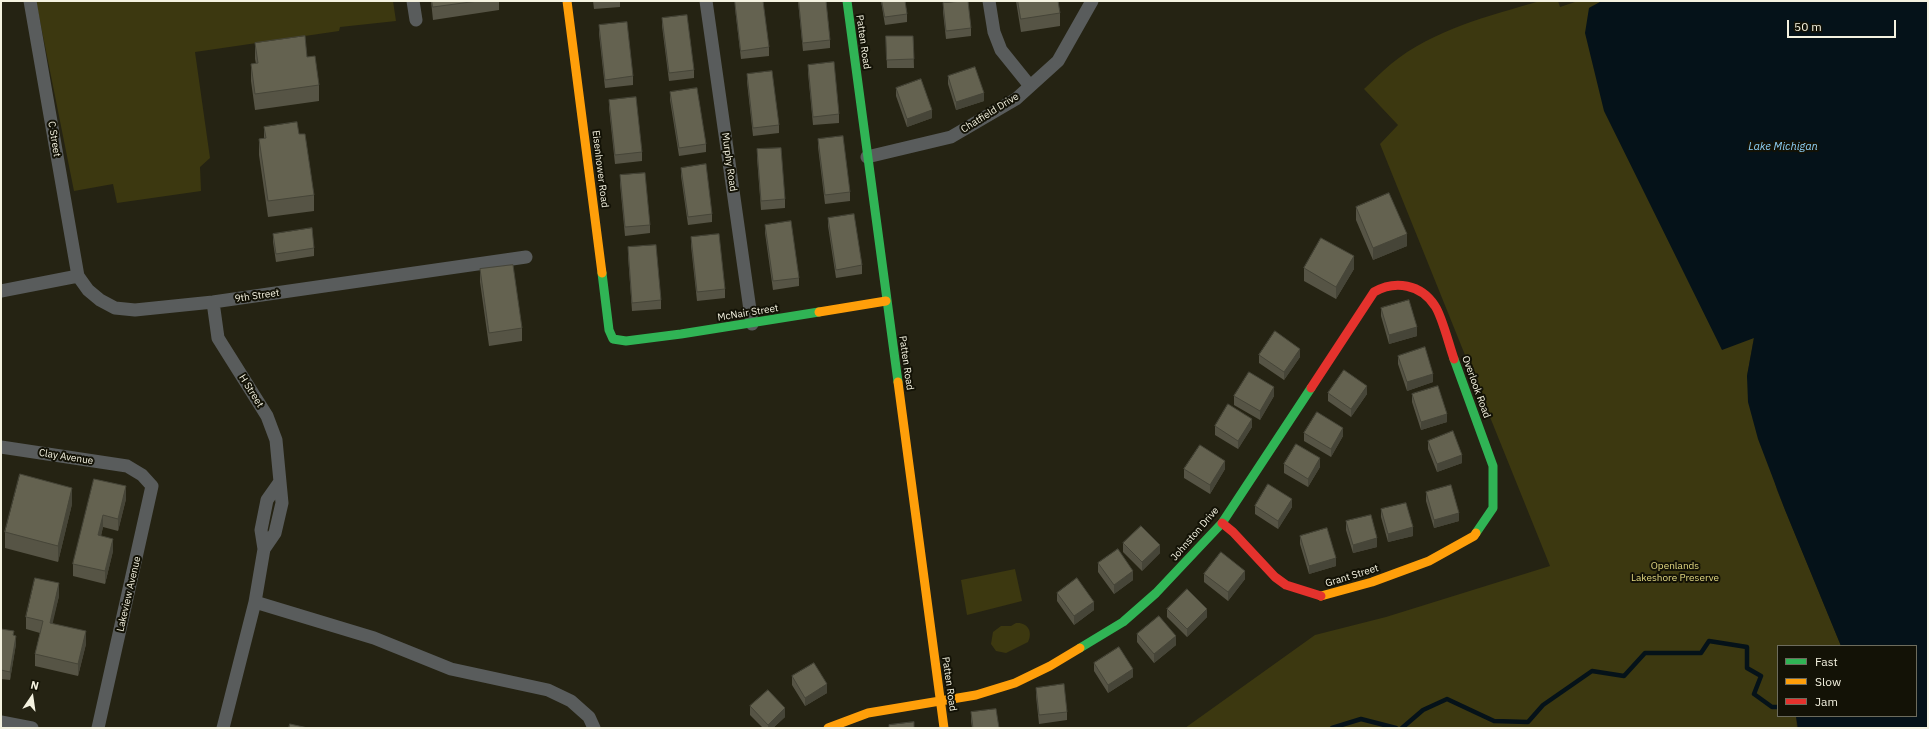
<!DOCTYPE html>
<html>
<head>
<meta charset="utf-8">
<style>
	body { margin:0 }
	#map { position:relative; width:1929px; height:729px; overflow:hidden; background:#252313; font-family:"IBM Plex Sans",sans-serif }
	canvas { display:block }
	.frame { position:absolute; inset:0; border:2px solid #f4f2e0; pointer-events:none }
	.legend { position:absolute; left:1777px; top:645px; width:140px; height:72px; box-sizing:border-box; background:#131206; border:1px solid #6d6c5d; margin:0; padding:5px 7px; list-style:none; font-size:12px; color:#f4f2e0 }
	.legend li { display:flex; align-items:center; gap:8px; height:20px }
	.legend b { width:20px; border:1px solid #6d6c5d }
	.north { position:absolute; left:12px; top:677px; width:40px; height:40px; -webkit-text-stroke:3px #131206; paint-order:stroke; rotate:13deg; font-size:11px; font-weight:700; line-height:16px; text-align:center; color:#f4f2e0 }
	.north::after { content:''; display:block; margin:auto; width:14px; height:18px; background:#f4f2e0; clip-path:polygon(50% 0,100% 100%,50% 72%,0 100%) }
	.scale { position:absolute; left:1787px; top:20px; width:109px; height:18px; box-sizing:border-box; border:2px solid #f4f2e0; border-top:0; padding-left:5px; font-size:12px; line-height:14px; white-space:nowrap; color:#f4f2e0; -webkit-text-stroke:3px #131206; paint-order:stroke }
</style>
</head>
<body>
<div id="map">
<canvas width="1929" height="729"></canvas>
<div class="frame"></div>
<ul class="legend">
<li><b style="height:5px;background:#30b455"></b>Fast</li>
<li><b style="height:5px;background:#ff9f0a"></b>Slow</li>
<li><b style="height:5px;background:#e5322d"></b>Jam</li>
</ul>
<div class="north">N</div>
<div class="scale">50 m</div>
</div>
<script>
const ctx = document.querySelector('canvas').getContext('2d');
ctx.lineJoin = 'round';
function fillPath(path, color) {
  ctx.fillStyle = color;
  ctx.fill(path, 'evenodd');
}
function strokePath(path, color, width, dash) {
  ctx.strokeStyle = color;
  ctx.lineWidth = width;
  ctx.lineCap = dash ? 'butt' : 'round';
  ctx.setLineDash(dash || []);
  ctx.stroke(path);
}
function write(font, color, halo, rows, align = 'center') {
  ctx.font = font + ' "IBM Plex Sans",sans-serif';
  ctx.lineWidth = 4;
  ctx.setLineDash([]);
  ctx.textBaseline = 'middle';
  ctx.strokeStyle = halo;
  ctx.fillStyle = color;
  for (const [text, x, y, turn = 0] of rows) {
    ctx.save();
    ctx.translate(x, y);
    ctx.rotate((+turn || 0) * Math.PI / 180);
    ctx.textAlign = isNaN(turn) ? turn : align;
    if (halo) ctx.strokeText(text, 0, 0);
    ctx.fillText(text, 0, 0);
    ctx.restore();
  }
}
const green = new Path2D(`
	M36 1H393L396 21 340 27 339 31 195 52 210 158 200 167 201 191 117 203 113 184 74 191Z
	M1540 1H1558L1560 7 1578 1H1602L1589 8 1722 349 1754 337 1747 376 1777 490 1841 646H1778V716H1796L1797 728H1185L1315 635 1386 617 1550 566 1380 144 1398 125 1364 89C1373 81 1381 72 1391 64 1434 29 1489 16 1540 1Z
	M1015 569 1022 601 967 615 961 580Z
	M1016 623C1028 622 1033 632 1028 642L1006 653 996 651 991 644 993 632 1001 626H1011Z`);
const water = new Path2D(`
	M1602 1H1928V728H1798L1796 716H1916V646H1841L1785 510 1758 439 1748 402 1747 376 1754 338 1722 350 1604 111 1585 33 1589 8Z`);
const stream = new Path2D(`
	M1332 728 1361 719 1396 728
	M1402 728 1423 710 1447 699 1494 721 1528 722 1543 705 1592 671 1624 676 1645 653H1701L1709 641 1747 647V668L1761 676 1754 694 1772 707H1778`);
const street = new Path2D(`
	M30 1 78 276
	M413 1 416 20
	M706 1 752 324
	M989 1 994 32 1001 50 1030 86
	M867 157 951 137 1016 99 1058 61 1092 1
	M1 291 78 276 88 290 100 300 115 308 135 310 213 302 526 257
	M213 302 218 338 267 416 276 440 282 503 275 533 264 549
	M1 447 127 466 142 475 152 486 98 728
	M255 602 374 638 451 669 548 690 571 701 589 717 594 728
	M1 722 32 728
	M223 728 255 602 264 549 261 530 267 500 279 483`);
const fast = new Path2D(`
	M847 1 898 382
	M602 273 609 330 613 339 626 341 681 334 819 312
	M1454 359 1493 466V508L1476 533
	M1080 648 1123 622 1156 593 1222 523 1311 388`);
const slow = new Path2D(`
	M567 1 602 273
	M819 312 886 301
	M898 382 944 728
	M1321 596 1372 582 1429 561 1474 536 1476 533
	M828 728 868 713 976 695 1015 683 1050 666 1080 648`);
const jam = new Path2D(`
	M1311 388 1374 292C1395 280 1421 284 1435 306 1442 316 1449 345 1454 359
	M1222 523 1233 532 1275 577 1286 585 1321 596`);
const wall = new Path2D(`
	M431 1H499V10L433 20Z
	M593 1H620V7L594 9Z
	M735 1 769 47V56L741 59 735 8Z
	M798 1H826L830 40V48L803 51Z
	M881 1H905L907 14V22L885 25Z
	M1016 1H1058L1060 13V26L1021 32Z
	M943 3 971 28V36L946 39 943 12Z
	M662 18 694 70V78L669 81 662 26Z
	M599 25 633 76V85L605 88 599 34Z
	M886 36H913L914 68H887Z
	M255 43 307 57 319 85V101L255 110 251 81V64H256L255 59Z
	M808 65 839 114V123L813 125 808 73Z
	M747 74 779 125V133L753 136 747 82Z
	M948 76 984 101 956 110 948 84Z
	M896 88 932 118 907 127 896 96Z
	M670 92 706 144V152L679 156 670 100Z
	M609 100 642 152V161L615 164 609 108Z
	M264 127 299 134 314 195V211L268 217 259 155V139L264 138Z
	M818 139 850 192V201L825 204 818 147Z
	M757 149 785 199V208L761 210 757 158Z
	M681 168 712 214V222L688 225 681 176Z
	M620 175 650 225V233L625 236 620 184Z
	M1356 207 1407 246 1373 260 1356 220Z
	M828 218 862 265V274L836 278 828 226Z
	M765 225 799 278V286L773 290 765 233Z
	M273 234 314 248V256L276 262 273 242Z
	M691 237 725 289V298L697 301 691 246Z
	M628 247 661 300V309L632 311 628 256Z
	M1304 268 1354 269 1336 299 1304 281Z
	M480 269 522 328V341L489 346 480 282Z
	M1381 308 1417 336 1389 344 1381 316Z
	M1259 355 1300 357 1284 380 1259 363Z
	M1398 356 1433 382 1407 391 1398 364Z
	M1328 393 1367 394 1351 417 1328 401Z
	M1412 394 1447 422 1421 430 1412 402Z
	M1234 396H1274L1260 420 1234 405Z
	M1215 426 1252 427 1238 449 1215 435Z
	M1304 433 1343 436 1331 457 1304 441Z
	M1428 441 1462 463 1437 472 1428 449Z
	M1284 464 1320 467 1308 487 1284 473Z
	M1184 469H1225L1210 494 1184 478Z
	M94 479 126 499 118 531 103 527 101 536 113 551 105 584 73 576V564Z
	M1426 492 1459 521 1434 528 1426 501Z
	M72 504 58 562 5 548V532Z
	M1255 506 1292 507 1278 529 1255 514Z
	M1381 509 1413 536 1388 542 1381 517Z
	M1346 521 1377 547 1353 553 1346 530Z
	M1300 536 1336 566 1309 574 1300 544Z
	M1123 543 1160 553 1142 571 1123 552Z
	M1098 563 1133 580 1114 594 1098 572Z
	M1204 574 1245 579 1228 601 1204 582Z
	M1057 593 1094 610 1074 625 1057 601Z
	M59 596 52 623 86 644 78 676 35 666V654L40 633 26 629V617Z
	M1167 609 1207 617 1187 637 1167 617Z
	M1 629 14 635 16 644 10 680 1 679Z
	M1137 634 1176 645 1154 663 1137 642Z
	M1094 663 1133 677 1108 693 1094 671Z
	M792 676 827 693 805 706 792 685Z
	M1036 688 1067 712V720L1039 724 1036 696Z
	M750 706 785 717 773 728H763L750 715Z
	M971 712 999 728H972L971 721Z`);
const shadedWall = new Path2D(`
	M984 93V101L956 110V102Z
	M932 110V118L907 127V119Z
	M1407 234V246L1373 260V248Z
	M1354 256V269L1336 299V287Z
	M1417 327V336L1389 344V335Z
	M1300 349V357L1284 380V372Z
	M1433 374V382L1407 391V382Z
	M1367 386V394L1351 417V409Z
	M1274 387V396L1260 420V411Z
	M1447 414V422L1421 430V422Z
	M1252 419V427L1238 449V441Z
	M1343 428V436L1331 457V449Z
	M1462 455V463L1437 472V464Z
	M1320 458V467L1308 487V479Z
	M1225 461V469L1210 494V485Z
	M126 486V499L118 531V519Z
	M72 488V504L58 562V546Z
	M1292 499V507L1278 529V521Z
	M1459 513V521L1434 528V520Z
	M103 515V527L98 547V535Z
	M1413 527V536L1388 542V534Z
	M1377 538V547L1353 553V545Z
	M113 539V551L105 584V571Z
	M1160 545V553L1142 571V562Z
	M1336 558V566L1309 574V566Z
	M1133 571V580L1114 594V585Z
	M1245 571V579L1228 601V592Z
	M59 583V596L50 635V623Z
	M1094 602V610L1074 625V616Z
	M1207 609V617L1187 637V629Z
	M86 631V644L78 676V664Z
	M16 636V644L10 680V672Z
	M1176 636V645L1154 663V654Z
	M1133 669V677L1108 693V685Z
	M827 684V693L805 706V698Z
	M785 708V717L773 728H768V725Z`);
const building = new Path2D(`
	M432 1H478L433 7Z
	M735 1H763L769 47 741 51Z
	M799 1H826L830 40 803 43Z
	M882 1H905L907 14 885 17Z
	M964 1H968L971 28 946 31 943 3Z
	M1018 1H1058L1060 13 1021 19Z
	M687 15 694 70 669 73 662 18Z
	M627 22 633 76 605 80 599 25Z
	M305 36 307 57 315 56 319 85 255 94 251 64 258 63 255 43Z
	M886 36H913L914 59 887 60Z
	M834 62 839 114 813 117 808 65Z
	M975 67 984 93 956 102 948 76Z
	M772 71 779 125 753 128 747 74Z
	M921 79 932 110 907 119 896 88Z
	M697 88 706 144 679 148 670 92Z
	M636 97 642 152 615 155 609 100Z
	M297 122 299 134H305L314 195 268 201 259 139 266 138 264 127Z
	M843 136 850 192 825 195 818 139Z
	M781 148 785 199 761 201 757 149Z
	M706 164 712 214 688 217 681 168Z
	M645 173 650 225 625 227 620 175Z
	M1389 193 1407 234 1373 248 1356 207Z
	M854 214 862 265 836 270 828 218Z
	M791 221 799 278 773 281 765 225Z
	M312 228 314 248 276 254 273 234Z
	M719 234 725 289 697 292 691 237Z
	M1321 238 1354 256 1336 287 1304 268Z
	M656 245 661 300 632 303 628 247Z
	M513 265 522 328 489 333 480 269Z
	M1409 300 1417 327 1389 335 1381 308Z
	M1275 331 1300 349 1284 372 1259 355Z
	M1425 347 1433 374 1407 382 1398 356Z
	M1344 370 1367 386 1351 409 1328 393Z
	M1249 372 1274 387 1260 411 1234 396Z
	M1438 386 1447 414 1421 422 1412 394Z
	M1228 404 1252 419 1238 441 1215 426Z
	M1317 412 1343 428 1331 449 1304 433Z
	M1453 431 1462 455 1437 464 1428 441Z
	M1296 444 1320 458 1308 479 1284 464Z
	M1200 445 1225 461 1210 485 1184 469Z
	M20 474 72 488 58 546 5 532Z
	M94 479 126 486 118 519 103 515 98 535 113 539 105 571 73 564Z
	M1268 484 1292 499 1278 521 1255 506Z
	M1451 485 1459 513 1434 520 1426 492Z
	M1406 503 1413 527 1388 534 1381 509Z
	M1371 515 1377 538 1353 545 1346 521Z
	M1141 526 1160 545 1142 562 1123 543Z
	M1327 528 1336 558 1309 566 1300 536Z
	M1118 549 1133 571 1114 585 1098 563Z
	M1221 552 1245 571 1228 592 1204 574Z
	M35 578 59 583 50 623 86 631 78 664 35 654 43 621 26 617Z
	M1077 578 1094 602 1074 616 1057 593Z
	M1187 589 1207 609 1187 629 1167 609Z
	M1159 616 1176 636 1154 654 1137 634Z
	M1 629 14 631 13 635 16 636 10 672 1 670Z
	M1119 647 1133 669 1108 685 1094 663Z
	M814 663 827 684 805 698 792 676Z
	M1064 684 1067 712 1039 715 1036 688Z
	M768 690 785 708 768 725 750 706Z
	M996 709 999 728H973L971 712Z
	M914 722V728H889V725Z
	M290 724 308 728H289Z`);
const streetNames = [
	["Patten Road",863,42,82],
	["Chatfield Drive",990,113,-32],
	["C Street",54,139,81],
	["Murphy Road",729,162,82],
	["Eisenhower Road",600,169,83],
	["9th Street",257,296,-8],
	["McNair Street",748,313,-9],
	["Patten Road",906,363,82],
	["Overlook Road",1476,387,70],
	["H Street",251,391,58],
	["Clay Avenue",66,457,9],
	["Johnston Drive",1195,534,-49],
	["Grant Street",1352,576,-17],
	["Lakeview Avenue",129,594,-77],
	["Patten Road",949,684,82]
];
const parkNames = [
	["Openlands",1675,566],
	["Lakeshore Preserve",1675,578]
];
const waterNames = [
	["Lake Michigan",1783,147]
];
fillPath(green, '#3c3810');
fillPath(water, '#051219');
strokePath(stream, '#051219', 4.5);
strokePath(street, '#595c5c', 13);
strokePath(fast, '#30b455', 9);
strokePath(slow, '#ff9f0a', 9);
strokePath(jam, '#e5322d', 9);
fillPath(wall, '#565445');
fillPath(shadedWall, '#464538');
fillPath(building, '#646250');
strokePath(building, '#464538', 1);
write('10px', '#f4f2e0', '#131206', streetNames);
write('10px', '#e0d680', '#131206', parkNames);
write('italic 11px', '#8ed0f6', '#131206', waterNames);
</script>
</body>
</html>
